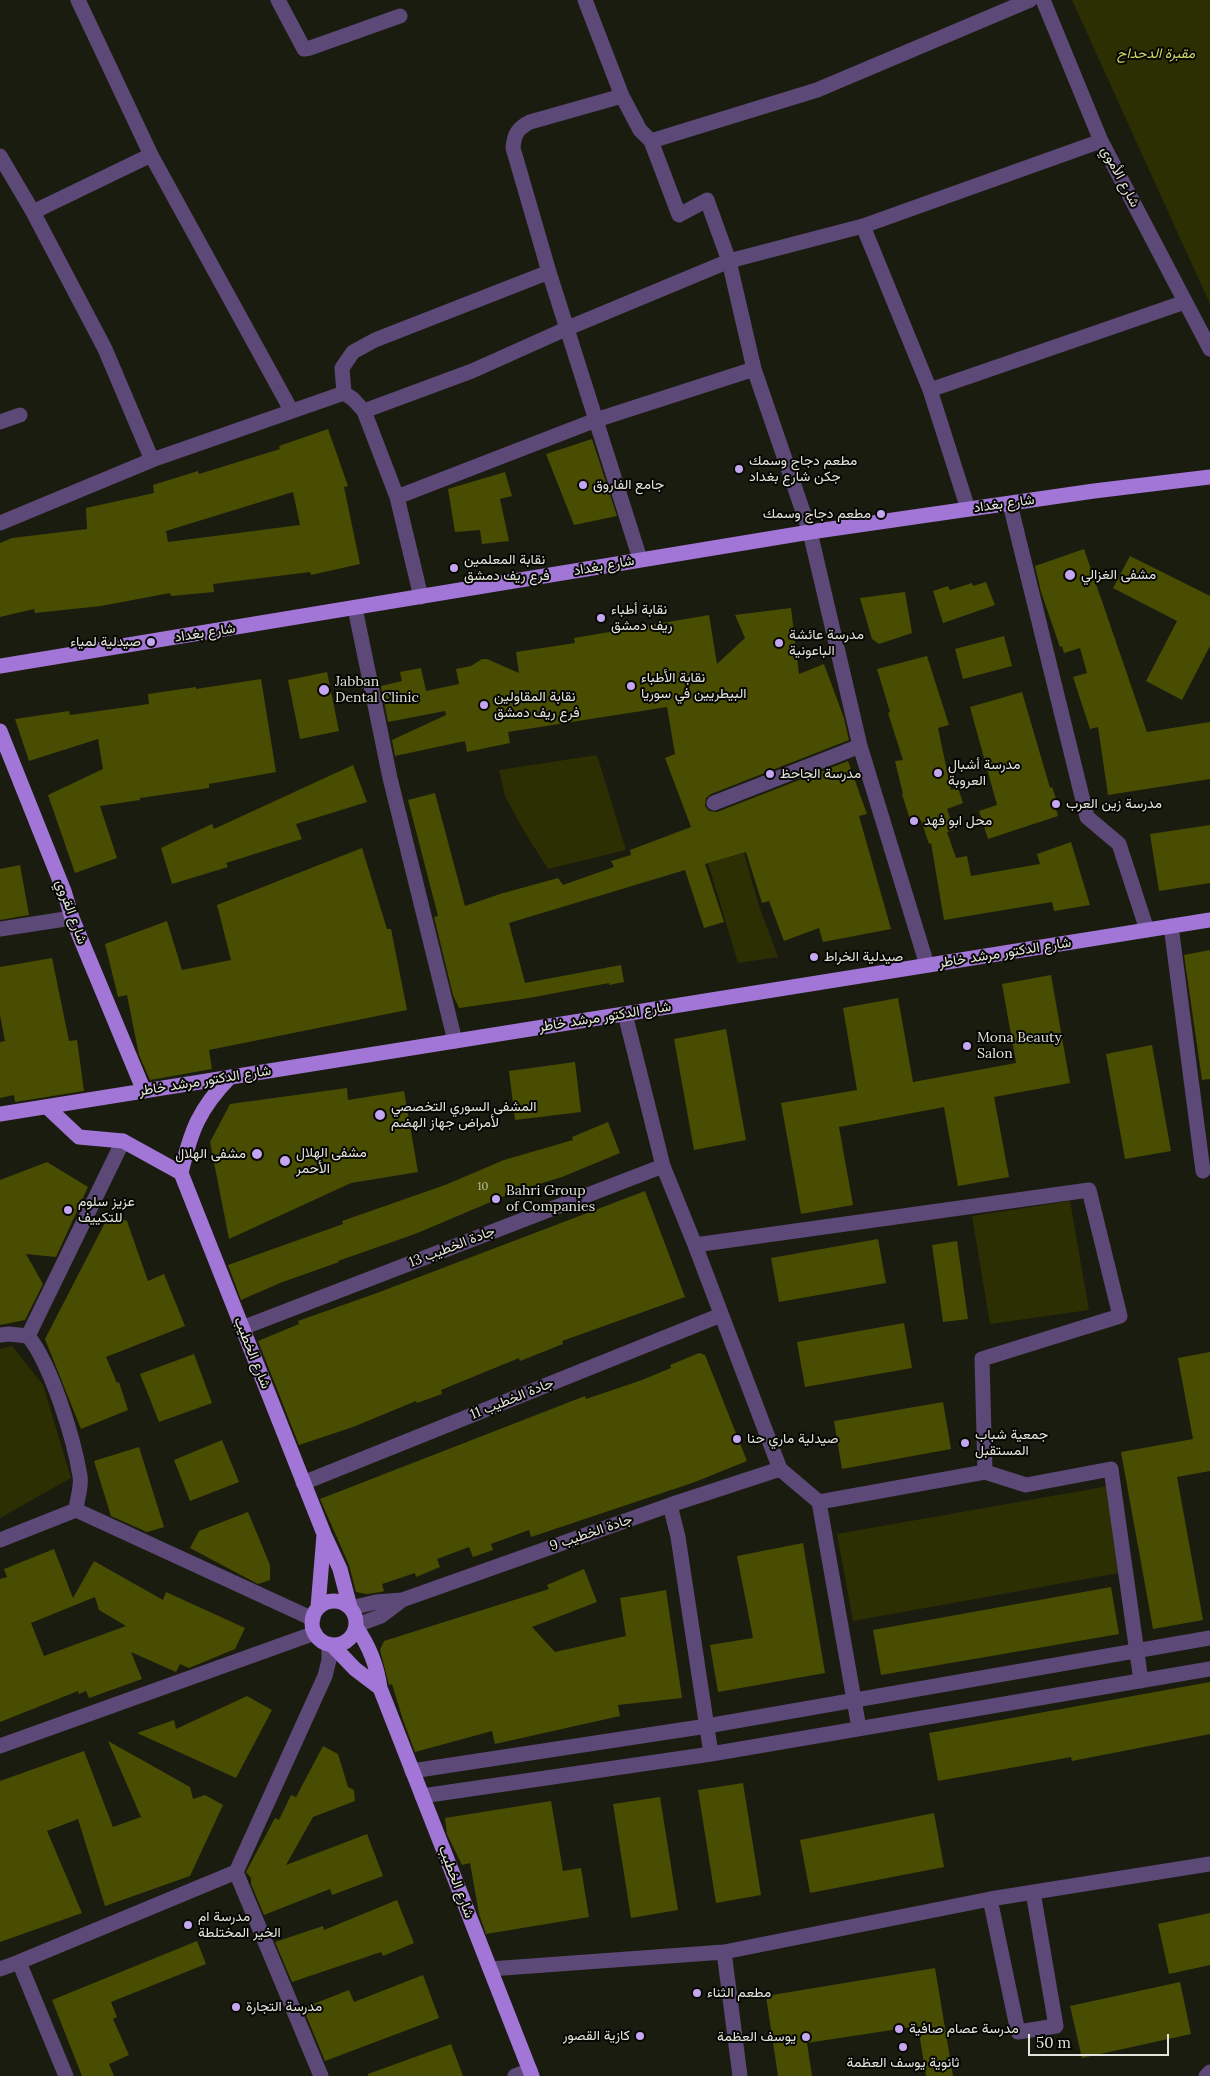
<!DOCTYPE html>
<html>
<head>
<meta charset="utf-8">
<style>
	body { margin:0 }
	#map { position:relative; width:1210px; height:2076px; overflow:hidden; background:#1b1c10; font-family:Lora,serif }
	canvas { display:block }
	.scale { position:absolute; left:1028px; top:2034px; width:141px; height:22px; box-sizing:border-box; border:2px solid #e3e4dc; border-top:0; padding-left:6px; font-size:15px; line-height:18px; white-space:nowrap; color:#e3e4dc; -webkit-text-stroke:4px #060603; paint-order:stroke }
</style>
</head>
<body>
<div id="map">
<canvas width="1210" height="2076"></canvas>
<div class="scale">50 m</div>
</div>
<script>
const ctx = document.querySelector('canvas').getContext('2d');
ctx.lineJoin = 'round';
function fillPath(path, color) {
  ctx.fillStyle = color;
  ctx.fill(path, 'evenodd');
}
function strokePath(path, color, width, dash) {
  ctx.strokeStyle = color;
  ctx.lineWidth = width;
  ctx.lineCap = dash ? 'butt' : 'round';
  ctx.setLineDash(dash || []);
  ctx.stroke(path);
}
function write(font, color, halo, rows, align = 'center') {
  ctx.font = font + ' Lora,Vazirmatn,serif';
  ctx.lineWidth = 4;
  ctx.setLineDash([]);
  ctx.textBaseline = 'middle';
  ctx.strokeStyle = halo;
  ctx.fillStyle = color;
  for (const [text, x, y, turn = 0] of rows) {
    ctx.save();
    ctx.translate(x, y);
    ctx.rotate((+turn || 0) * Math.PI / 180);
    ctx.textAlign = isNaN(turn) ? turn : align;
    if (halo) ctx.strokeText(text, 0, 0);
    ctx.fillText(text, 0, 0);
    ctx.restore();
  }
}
const green = new Path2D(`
	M1072 0H1210V304Z
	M597 755 626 850 548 869 521 826 505 796 499 770Z
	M744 853 759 906 778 957 738 963 708 863Z
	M1070 1201 1089 1310 990 1324 972 1216Z
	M12 1346 43 1385 71 1478 0 1518V1349Z
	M1109 1486 1124 1572 853 1621 837 1534Z`);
const building = new Path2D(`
	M328 429 348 486 344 487 360 564 311 575 310 572 213 584 214 592 171 596 170 593 101 606 35 613 34 609 0 617V543L12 538 87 529 86 508 154 493 153 485 198 471 199 474 280 449 279 446ZM293 492 300 525 168 542 166 531Z
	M592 439 617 516 574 525 546 454Z
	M505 472 512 496 500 499 509 541 482 544 480 530 455 532 448 489Z
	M1084 549 1147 732 1210 722V779L1108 795 1098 727 1090 729 1073 677 1087 673 1080 648 1064 653 1062 646 1060 647 1041 592 1035 566Z
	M1130 556 1210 596V646L1182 700 1146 681 1177 621 1113 588Z
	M986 582 995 605 943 623 933 591 948 586 950 590 972 583 973 586Z
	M905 592 912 633 879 644 872 639 860 598Z
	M791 608 799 674 824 664 844 718 849 740 711 794 706 798 705 806 709 811 717 812 848 761 867 814 859 816 891 929 823 942 819 928 784 941 769 901 762 903 746 852 705 864 724 922 704 928 685 870 509 923 525 983 621 965 624 982 609 985V983L529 998 459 1008 453 995 434 917 438 916 408 800 435 793 465 906 500 894 558 878 563 885 614 867 611 861 631 855 630 850 691 827 665 758 675 754 667 707 508 732 510 743 467 752 465 741 395 756 392 740 446 715 445 711 388 722 381 686 402 681 400 672 421 668 426 691 459 684 456 669 471 666 482 659H487L519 673 516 652 575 643 574 638 709 615 717 664 745 638 735 615Z
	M1004 636 1012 666 963 679 955 649Z
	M927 656 949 725 938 728 951 790 958 788 963 803 947 809 954 830 947 832 956 858 967 856 971 876 1040 864 1037 854 1071 842 1090 905 1054 911 1052 902 944 920 931 843 929 844 921 820 911 823 902 794H903L895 761 903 760 888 713 890 712 877 669Z
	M327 672 339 731 300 739 288 680Z
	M261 679 276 772 209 784V788L140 798V800L100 806 117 858 75 873 48 795 103 769 98 739 29 761 15 719 69 711 70 715 149 704 148 694 196 687V689Z
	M1022 692 1050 788 1052 787 1057 801 1054 802 1058 816 988 839 979 811 997 805 970 707Z
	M353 765 367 802 296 824 302 839 226 863 228 867 172 884 161 848 212 824 214 829Z
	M1210 825V883L1159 891 1150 834Z
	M362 848 387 929H391L407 1010 209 1050 212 1069 150 1080 139 1055 127 995 118 997 105 944 167 921 182 970 231 960 217 905Z
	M20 865 29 915 0 920V869Z
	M1210 950V1079L1202 1080 1184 955Z
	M52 958 69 1041 77 1040 84 1091 15 1102 14 1095 0 1098V1042L5 1041 0 1015V967Z
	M1051 975 1070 1083 994 1097 1009 1177 958 1186 944 1107 839 1127 853 1205 801 1214 781 1103 857 1090 843 1008 898 998 913 1082 1016 1063 1002 984Z
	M726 1029 746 1140 694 1150 674 1039Z
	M1152 1045 1171 1151 1125 1159 1106 1054Z
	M575 1062 581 1112 515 1120 509 1071Z
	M347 1088 348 1100 404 1091 418 1172 351 1183 229 1239 210 1142 230 1104Z
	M608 1122 620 1153 562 1177 519 1190 415 1234 338 1261 339 1262 280 1283 241 1300 228 1265 343 1224 342 1221 445 1185 504 1160 573 1140 572 1137Z
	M47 1162 88 1187 56 1257 26 1254 43 1284 25 1320 0 1325V1180Z
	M645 1191 685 1297 562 1341 563 1344 520 1361 519 1358 441 1390 442 1394 417 1403 416 1401 353 1427 299 1445 258 1341 299 1324 298 1321 377 1293Z
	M110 1213 127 1221 148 1281 164 1274 185 1326 106 1357 117 1383 119 1382 128 1410 81 1429 45 1339Z
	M878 1239 886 1283 779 1302 771 1258Z
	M957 1241 968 1319 943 1322 932 1245Z
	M904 1323 912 1368 805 1387 797 1342Z
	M1210 1352V1471L1177 1477 1203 1620 1153 1629 1121 1452 1193 1439 1178 1358Z
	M699 1353 705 1355 747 1461 695 1482 531 1537 529 1530 491 1544 493 1550 473 1557 469 1547 437 1559 440 1567 416 1577 415 1573 382 1584 384 1591 381 1592 367 1594 356 1592 349 1565 320 1499 585 1396 586 1399 642 1380 671 1368 670 1365Z
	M194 1354 212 1403 159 1422 140 1374Z
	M943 1402 951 1449 842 1469 834 1421Z
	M222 1440 239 1482 190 1501 174 1460Z
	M139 1447 164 1527 147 1532 111 1516 94 1461Z
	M248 1512 270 1565V1580L258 1584 190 1548 199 1531Z
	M803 1543 825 1673 718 1692 710 1645 753 1638 737 1556Z
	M54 1549 73 1598 94 1561 163 1600 166 1592 245 1628 235 1649 189 1668 180 1664 176 1672 131 1652 142 1679 89 1698 86 1691 79 1694 78 1691 0 1722V1579L7 1577 4 1569ZM95 1597 99 1610 126 1626 44 1656 31 1623Z
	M584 1569 597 1602 532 1627 555 1652 626 1636 620 1598 666 1590 682 1698 618 1705 620 1716 495 1744 492 1731 415 1752 403 1720 392 1684 389 1685 380 1650 384 1641 549 1589 547 1585Z
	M1111 1587 1119 1634 881 1675 873 1630Z
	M1210 1682V1734L1072 1761 1071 1757 938 1781 929 1733Z
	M247 1696 272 1710 236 1778 137 1733 174 1720 176 1729Z
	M108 1741 190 1787 193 1799 205 1795 223 1805 190 1876 105 1906 78 1819 47 1831 82 1913 0 1942V1781L84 1751 113 1827 141 1817Z
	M323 1746 338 1754 348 1787 354 1790 355 1801 313 1817 286 1865 367 1834 383 1876 332 1895 330 1889 264 1915 251 1884V1878L246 1872 275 1818 279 1820 291 1795 296 1797Z
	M743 1783 761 1895 716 1903 698 1790Z
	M660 1797 678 1910 631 1918 613 1804Z
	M551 1801 563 1871 581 1868 589 1917 486 1934 479 1914 470 1863 462 1865 447 1834 445 1818Z
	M934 1813 944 1867 810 1893 800 1840Z
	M397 1900 414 1943 383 1956 381 1952 292 1982 275 1942 323 1926 324 1930Z
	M1210 1913V1965L1169 1974 1158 1924Z
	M197 1941 206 1964 111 2002 117 2017 113 2019 129 2055 109 2064 114 2076H82L52 2000Z
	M935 1968 953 2076H926L918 2026 807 2043 812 2076H778L766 1996Z
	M423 1975 439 2018 325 2061 303 2008 349 1990 354 2002Z
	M1180 1982 1191 2034 1082 2058 1070 2006Z
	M451 2044 463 2076H368V2074Z`);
const minor = new Path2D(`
	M78 0 151 155 291 410
	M278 0 304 49 310 48 400 16
	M585 0 622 96 640 130 651 141 679 215 707 200 729 261 754 369 810 532 860 746 927 965
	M1043 0 1101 141 1210 349
	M622 96 530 122C518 128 514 134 513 148L549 272 640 559
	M651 141 817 90 1030 0
	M0 156 33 212 105 349 152 460
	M33 212 151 155
	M863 226 930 390 968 509
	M930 390 1185 302
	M344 393 342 368 353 352 375 340 549 272
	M344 393 353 399 364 411 397 497 421 597
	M364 411 472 371 568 328 729 261 863 226 1101 141
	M0 422 20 415
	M397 497 596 420 754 369
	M1010 504 1087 817 1119 844 1147 930
	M0 523 152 460 344 393
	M355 608 390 778 455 1041
	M714 803 860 746
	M1171 926 1203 1171
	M0 929 72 918
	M625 1014 663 1166 695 1245 780 1469 819 1502 859 1728
	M695 1245 1089 1190 1120 1316 982 1359 985 1472
	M242 1328 663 1166
	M0 1335 9 1334 28 1336C51 1364 74 1439 80 1476 82 1486 77 1499 76 1510
	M28 1336 123 1141
	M303 1483 721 1315
	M819 1502 985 1472 1026 1485 1111 1469 1141 1681
	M670 1505 678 1537 711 1754
	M0 1540 76 1510 313 1619
	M351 1608 376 1602 402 1600 670 1505 780 1469
	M357 1625 381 1616 402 1600
	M0 1746 315 1633
	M412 1771 707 1726 1210 1638
	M422 1796 711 1754 1210 1669
	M236 1872 325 1676 329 1660V1644
	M990 1899 1018 2032 1056 2026 1033 1892
	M724 1952 740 2076
	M0 1969 19 1962
	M490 1969 724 1952 990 1899 1210 1864
	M66 2076 19 1962 236 1872 321 2076
	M515 2076 530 2070
	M1206 2076 1210 2072`);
const major = new Path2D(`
	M0 666 810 532 1094 491 1210 477
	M0 731 64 891 72 918 144 1091
	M230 1077C199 1109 191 1130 181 1173L324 1534 340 1569 350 1607
	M47 1107 79 1137 123 1141 181 1173
	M0 1114 1210 920
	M312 1623a22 22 0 1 1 44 0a22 22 0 1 1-44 0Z
	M318 1607 324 1535
	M356 1627C370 1647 377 1665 380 1688L532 2076
	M332 1645 355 1669 380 1688`);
const markers = [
	[739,469,5,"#c5a6f0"],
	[583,485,5,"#c5a6f0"],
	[881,514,5,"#c5a6f0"],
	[454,568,5,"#c5a6f0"],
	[1070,575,6,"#c5a6f0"],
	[601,618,5,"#c5a6f0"],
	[151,642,5,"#c5a6f0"],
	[779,643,5,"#c5a6f0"],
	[631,686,5,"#c5a6f0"],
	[324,690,6,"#c5a6f0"],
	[484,705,5,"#c5a6f0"],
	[938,773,5,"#c5a6f0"],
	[770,774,5,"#c5a6f0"],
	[1056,804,5,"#c5a6f0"],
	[914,821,5,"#c5a6f0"],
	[814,957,5,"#c5a6f0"],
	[967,1046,5,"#c5a6f0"],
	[380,1115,6,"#c5a6f0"],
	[257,1154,6,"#c5a6f0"],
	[285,1161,6,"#c5a6f0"],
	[496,1199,5,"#c5a6f0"],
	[68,1210,5,"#c5a6f0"],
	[737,1439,5,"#c5a6f0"],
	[965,1443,5,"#c5a6f0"],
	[188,1925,5,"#c5a6f0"],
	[697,1993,5,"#c5a6f0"],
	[236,2007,5,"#c5a6f0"],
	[899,2029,5,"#c5a6f0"],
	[640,2036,5,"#c5a6f0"],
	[806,2037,5,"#c5a6f0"],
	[903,2047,5,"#c5a6f0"]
];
const numberNames = [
	["10",483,1187]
];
const parkNames = [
	["مقبرة الدحداح",1156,54]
];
const streetNames = [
	["شارع الأموي",1120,177,62],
	["شارع بغداد",1004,504,-8],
	["شارع بغداد",604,566,-10],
	["شارع بغداد",205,633,-9],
	["شارع القروي",71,912,70],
	["شارع الدكتور مرشد خاطر",1005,953,-9],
	["شارع الدكتور مرشد خاطر",605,1017,-9],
	["شارع الدكتور مرشد خاطر",205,1081,-9],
	["جادة الخطيب 13",452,1247,-21],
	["شارع الخطيب",252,1353,68],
	["جادة الخطيب 11",512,1399,-22],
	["جادة الخطيب 9",591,1533,-19],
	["شارع الخطيب",456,1882,69]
];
const poiNames = [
	["مطعم دجاج وسمك",749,461],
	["جكن شارع بغداد",749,477],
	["جامع الفاروق",593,485],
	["مطعم دجاج وسمك",871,514,"right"],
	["نقابة المعلمين",464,560],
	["فرع ريف دمشق",464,576],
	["مشفى الغزالي",1081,575],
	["نقابة أطباء",611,610],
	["ريف دمشق",611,626],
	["مدرسة عائشة",789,635],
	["الباعونية",789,651],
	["صيدلية لمياء",141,642,"right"],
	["نقابة الأطباء",641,678],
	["البيطريين في سوريا",641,694],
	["Jabban",335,682],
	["Dental Clinic",335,698],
	["نقابة المقاولين",494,697],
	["فرع ريف دمشق",494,713],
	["مدرسة أشبال",948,765],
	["العروبة",948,781],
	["مدرسة الجاحظ",780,774],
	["مدرسة زين العرب",1066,804],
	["محل ابو فهد",924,821],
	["صيدلية الخراط",824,957],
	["Mona Beauty",977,1038],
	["Salon",977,1054],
	["المشفى السوري التخصصي",391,1107],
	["لأمراض جهاز الهضم",391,1123],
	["مشفى الهلال",296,1153],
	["الأحمر",296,1169],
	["مشفى الهلال",246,1154,"right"],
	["Bahri Group",506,1191],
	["of Companies",506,1207],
	["عزيز سلوم",78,1202],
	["للتكييف",78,1218],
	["جمعية شباب",975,1435],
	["المستقبل",975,1451],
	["صيدلية ماري حنا",747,1439],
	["مدرسة ام",198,1917],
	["الخير المختلطة",198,1933],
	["مطعم الثناء",707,1993],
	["مدرسة التجارة",246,2007],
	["مدرسة عصام صافية",909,2029],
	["كازية القصور",630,2036,"right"],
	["يوسف العظمة",796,2037,"right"],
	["ثانوية يوسف العظمة",903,2063,"center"]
];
fillPath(green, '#2c2f01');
fillPath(building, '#494d01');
strokePath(minor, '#5d4978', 15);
strokePath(major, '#a176d6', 15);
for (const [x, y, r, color] of markers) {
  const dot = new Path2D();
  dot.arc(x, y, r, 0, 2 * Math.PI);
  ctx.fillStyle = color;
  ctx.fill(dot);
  strokePath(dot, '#060603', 2);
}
write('11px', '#bcbea5', null, numberNames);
write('italic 14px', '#d2db66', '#060603', parkNames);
write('14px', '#e3e4dc', '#060603', streetNames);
write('14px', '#e3e4dc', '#060603', poiNames, 'left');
</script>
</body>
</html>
